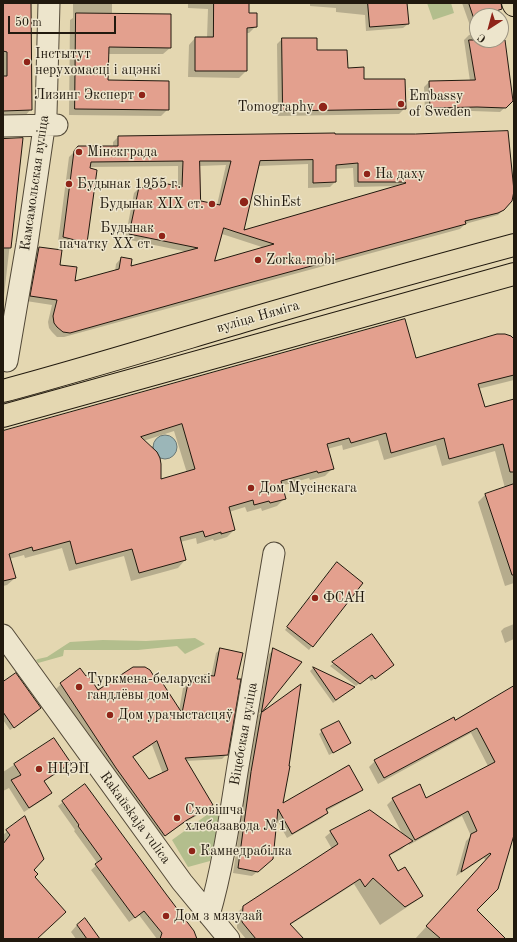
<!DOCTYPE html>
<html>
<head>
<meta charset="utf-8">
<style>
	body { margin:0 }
	#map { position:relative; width:517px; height:942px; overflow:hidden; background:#e4d7b1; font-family:"Old Standard TT",serif }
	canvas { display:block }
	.frame { position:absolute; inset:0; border:4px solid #21190e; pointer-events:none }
	.north { position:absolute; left:469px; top:8px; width:40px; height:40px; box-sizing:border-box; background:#ede5cc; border:1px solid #9b9380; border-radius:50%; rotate:216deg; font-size:11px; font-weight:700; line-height:16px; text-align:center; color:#21190e }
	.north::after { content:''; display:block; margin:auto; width:14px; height:18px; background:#8f2418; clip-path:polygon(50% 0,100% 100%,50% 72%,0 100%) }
	.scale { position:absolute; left:8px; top:16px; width:108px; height:18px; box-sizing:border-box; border:2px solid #21190e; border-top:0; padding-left:5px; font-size:12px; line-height:14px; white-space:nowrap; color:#21190e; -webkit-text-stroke:3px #ede5cc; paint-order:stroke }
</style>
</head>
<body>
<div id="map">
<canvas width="517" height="942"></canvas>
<div class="frame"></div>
<div class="north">С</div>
<div class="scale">50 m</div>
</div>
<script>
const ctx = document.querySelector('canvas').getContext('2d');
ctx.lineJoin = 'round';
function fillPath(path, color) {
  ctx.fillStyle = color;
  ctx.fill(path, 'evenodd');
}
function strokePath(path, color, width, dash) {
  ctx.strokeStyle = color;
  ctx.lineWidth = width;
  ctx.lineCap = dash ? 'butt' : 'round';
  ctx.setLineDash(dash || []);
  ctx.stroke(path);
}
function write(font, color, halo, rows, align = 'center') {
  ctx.font = font + ' "Old Standard TT",serif';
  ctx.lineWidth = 3;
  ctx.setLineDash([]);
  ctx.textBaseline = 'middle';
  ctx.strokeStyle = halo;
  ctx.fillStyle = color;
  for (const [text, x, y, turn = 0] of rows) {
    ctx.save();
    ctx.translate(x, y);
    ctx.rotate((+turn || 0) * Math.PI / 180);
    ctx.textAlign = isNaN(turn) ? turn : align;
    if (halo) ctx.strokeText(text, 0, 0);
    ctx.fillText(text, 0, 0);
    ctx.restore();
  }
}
const green = new Path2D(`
	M427 3H451L454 13 433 20Z
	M195 638 205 644 185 654 177 646 138 650H64L63 656 38 663 36 660 38 659 47 657 70 642 103 640 146 641Z
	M222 808 210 861 188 867 172 840 215 809Z`);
const water = new Path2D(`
	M153 447a12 12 0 1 1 24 0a12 12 0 1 1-24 0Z`);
const shadow = new Path2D(`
	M73 3H112V14L170 15V48L163 54H108L107 81 168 109 161 116 69 115 70 20 73 18Z
	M188 3H248V14L256 26 249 33H246V71L239 78 188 77 189 45 195 38H207L208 9 188 8Z
	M310 3H406L408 24 403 28 366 31 365 15 336 12V8L310 6Z
	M462 3H498L500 16H477V40H501V22L512 101 500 112 472 111 425 113 424 87 429 82 470 81 464 40 469 35 473 34Z
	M282 39 316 51 347 69 405 108 399 114 278 116 277 44Z
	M31 48V109L24 117 3 118V50Z
	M334 134 509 204 498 215 465 224 460 229 228 292 64 337H57L52 332 49 328 48 322 52 305 26 301 34 253 39 248 59 266 74 283 115 272 116 264 121 258 129 268 188 252 125 239 134 193 139 188 148 189V187L154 182 178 187V166L89 167 86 242 81 247 58 242 69 157 79 147H113V142L118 137ZM308 164V188L330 187 335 182V169L353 168 354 187 396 186 242 231 258 166ZM226 165 217 205 200 202 199 166ZM222 234 265 248 214 262Z
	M22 139 3 304V140Z
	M514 341V380L478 389 484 408 514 400V583L505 586 478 502 485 495 505 488 495 451 442 466 436 445 384 460 378 440 343 450 342 445 327 449 333 468 325 476 310 480 309 478 281 486 285 498 277 506 262 511 261 508 247 512 245 507 229 512 234 530 227 537 214 541 213 539 197 544 196 538 180 542 185 560 178 568 131 581 124 556 69 571 62 548 25 558 24 555 9 559 15 578 7 585 3 586V432ZM174 431 187 473 160 480 143 441Z
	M334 567 312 646 309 650 285 630Z
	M514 624V639L505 643 501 631 504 628Z
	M372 635 390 668 371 681 368 677 356 686 330 666Z
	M221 649 236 680 227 754 222 759 186 761 212 805 208 809 181 825 160 839 112 772 56 689 61 684 179 711 183 688 188 684 199 682V680L204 676 211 677 216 653ZM152 745 163 774 148 781 132 758Z
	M274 650 300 662 258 715 300 686 281 804 362 789 357 794 326 811 327 813 322 818 287 838 276 818 267 864 252 876 233 873 247 778 269 654Z
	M313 668 354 687 333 703 310 671Z
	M3 684 40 708 37 712 10 730 3 720Z
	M514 687V832L476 910 502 939H415L486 861 484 858 456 876 466 841 471 836 462 816 409 845 408 843 402 849 389 856 398 872 422 895 416 901 380 925 354 884 290 925 303 939H246L237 928V913L243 907 332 849 325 837 331 832 403 835 387 805 393 799H426L488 766 471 733 378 784 369 767 375 761 455 721Z
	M322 731 350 743 347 746 329 755 319 734Z
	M54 739 69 763 65 768 43 782 51 793 46 798 24 812 9 788 3 791V772Z
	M63 802 196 939H157L139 915 129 922 91 870 98 864 74 831 75 830 58 806Z
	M24 817 33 877 36 939H3V844L4 843 3 841V835Z
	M85 920 99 939H76L71 932 77 925Z`);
const building = new Path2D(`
	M3 3H31L32 110 3 111V76H7V52L3 51Z
	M214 3H249V13H257V27L247 28V71H195V37H213Z
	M368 3H407L409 24 370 27Z
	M469 3H501L502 9 481 16H477V17L474 18Z
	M76 13 171 14V48L109 47 108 80 169 81V110L75 109Z
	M282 38H317V50H347L348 68 364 67V79H405L406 109 283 111Z
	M469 40H505L513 101 506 108 477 107 430 108 429 81 475 80Z
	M508 131 514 191 512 201 504 210 498 213 465 221 466 224 234 287 70 333 63 332 57 327 54 323 53 316 57 300 30 296 39 247 62 250 60 265 77 267 75 281 119 269 121 257 132 259 131 266 198 248 129 234 139 187 152 189 153 181 182 187 183 161 91 162 90 168 97 170 87 243 63 237 74 151 78 146H118V136L335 133V134H415ZM313 160V183L336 182V165L358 163V182H405L406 183 244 230 260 161ZM200 161H231L220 205 201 201ZM224 228 236 232 274 244 215 261Z
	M23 138 11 248H3V139Z
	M405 319 416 358 497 334H505L511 336 514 339V375L478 384 485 407 514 399V472H510L503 444 449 459 444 438 391 453 386 433 351 443 349 438 327 444 334 469 318 473 317 471 281 481 286 499 270 503 269 501 254 505 253 500 229 507 235 530 221 534V532L205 537 203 531 180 537 186 560 139 573 132 549 76 564 70 541 33 551 32 547 9 554 16 578 3 581V431ZM182 424 195 469 161 479V464L160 458 157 452 141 437Z
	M514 484V575H512L485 494Z
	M337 562 363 583 313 647 287 627Z
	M372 634 394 665 375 679 372 675 360 684 332 662Z
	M220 648 243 653 237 679H241L228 755 185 758 213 805 187 820 165 836 116 768 60 683 80 668 86 676 88 675 98 690 133 667H145L150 670 155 678 158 676 182 713 188 683 204 680V675L214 676ZM157 741 168 770 149 779 133 757Z
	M273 648 302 662 262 712 301 684 289 766H290L283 803 349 765 363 790 326 809 328 813 292 834 278 809 273 859 258 872 238 868 251 772Z
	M313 667 355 687 336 700Z
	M16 673 41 708 14 728 3 712V682Z
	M514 686V835L498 889 477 910 506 939H441L426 926 491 854 490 853 461 872 471 834 477 831 468 811 415 840 392 798 420 784 426 798 495 762 477 728 384 778 374 760 454 717 455 720Z
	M339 721 351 743 333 753 321 730Z
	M54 738 71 763 44 781 52 793 29 808 11 780 21 775 14 764Z
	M85 784 166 894 194 931 197 939H160L162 933 144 911 135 918 95 864 102 859 78 826 79 825 62 801Z
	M370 810 413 841 389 855 398 871 405 867 423 896 405 907 373 878 365 887 360 879 290 924 304 939H256L242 922 243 906 338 844 330 831Z
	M25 816 44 859 34 870 38 874 35 877 66 912 37 939H3V844L10 835 6 830Z
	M85 918 100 939H87L77 925Z`);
const minor = new Path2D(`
	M3 126 57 125
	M7 361 27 244 46 114 49 3
	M3 635 182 882 229 939
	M209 915C223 867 230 816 238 766 250 695 262 624 274 553`);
const major = new Path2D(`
	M513 3 514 5
	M3 391C85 369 166 344 247 320 335 294 425 269 514 245
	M3 416 514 274`);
const markers = [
	[27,62,4,"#8f2418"],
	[142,95,4,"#8f2418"],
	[401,104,4,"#8f2418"],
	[323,107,5,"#8f2418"],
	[79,152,4,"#8f2418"],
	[367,174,4,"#8f2418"],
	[69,184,4,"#8f2418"],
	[244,202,5,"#8f2418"],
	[212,204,4,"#8f2418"],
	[162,236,4,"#8f2418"],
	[258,260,4,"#8f2418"],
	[251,488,4,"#8f2418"],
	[315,598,4,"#8f2418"],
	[79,687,4,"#8f2418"],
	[110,715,4,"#8f2418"],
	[39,769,4,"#8f2418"],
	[177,818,4,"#8f2418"],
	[192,851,4,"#8f2418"],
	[166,916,4,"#8f2418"]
];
const poiNames = [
	["Інстытут",35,54],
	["нерухомасці і ацэнкі",35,70],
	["Лизинг Эксперт",134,95,"right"],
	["Embassy",409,96],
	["of Sweden",409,112],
	["Tomography",314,107,"right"],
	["Мінскграда",87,152],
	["На даху",375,174],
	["Будынак 1955 г.",77,184],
	["ShinEst",253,202],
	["Будынак XIX ст.",204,204,"right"],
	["Будынак",154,228,"right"],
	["пачатку XX ст.",154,244,"right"],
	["Zorka.mobi",266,260],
	["Дом Мусінскага",259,488],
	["ФСАН",323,598],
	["Туркмена-беларускі",87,679],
	["гандлёвы дом",87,695],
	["Дом урачыстасцяў",118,715],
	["НЦЭП",47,769],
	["Сховішча",185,810],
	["хлебазавода №1",185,826],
	["Камнедрабілка",200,851],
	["Дом з мязузай",174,916]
];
const streetNames = [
	["Камсамольская вуліца",35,183,-82],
	["вуліца Няміга",258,317,-16],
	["Віцебская вуліца",244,734,-80],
	["Rakaŭskaja vulica",135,818,54]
];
fillPath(green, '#b3be8d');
fillPath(water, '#9bb6b8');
strokePath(water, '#6a7774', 1);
fillPath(shadow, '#0003');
fillPath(building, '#e3a08e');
strokePath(building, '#21190e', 1);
strokePath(minor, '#524837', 23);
strokePath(major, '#21190e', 24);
strokePath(minor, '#ede5cc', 21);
strokePath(major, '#e4d7b1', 22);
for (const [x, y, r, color] of markers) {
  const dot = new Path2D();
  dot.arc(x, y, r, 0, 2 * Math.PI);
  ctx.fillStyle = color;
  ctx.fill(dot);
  strokePath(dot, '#ede5cc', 1.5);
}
write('14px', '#21190e', '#ede5cc', poiNames, 'left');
write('14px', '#21190e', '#ede5cc', streetNames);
</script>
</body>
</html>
